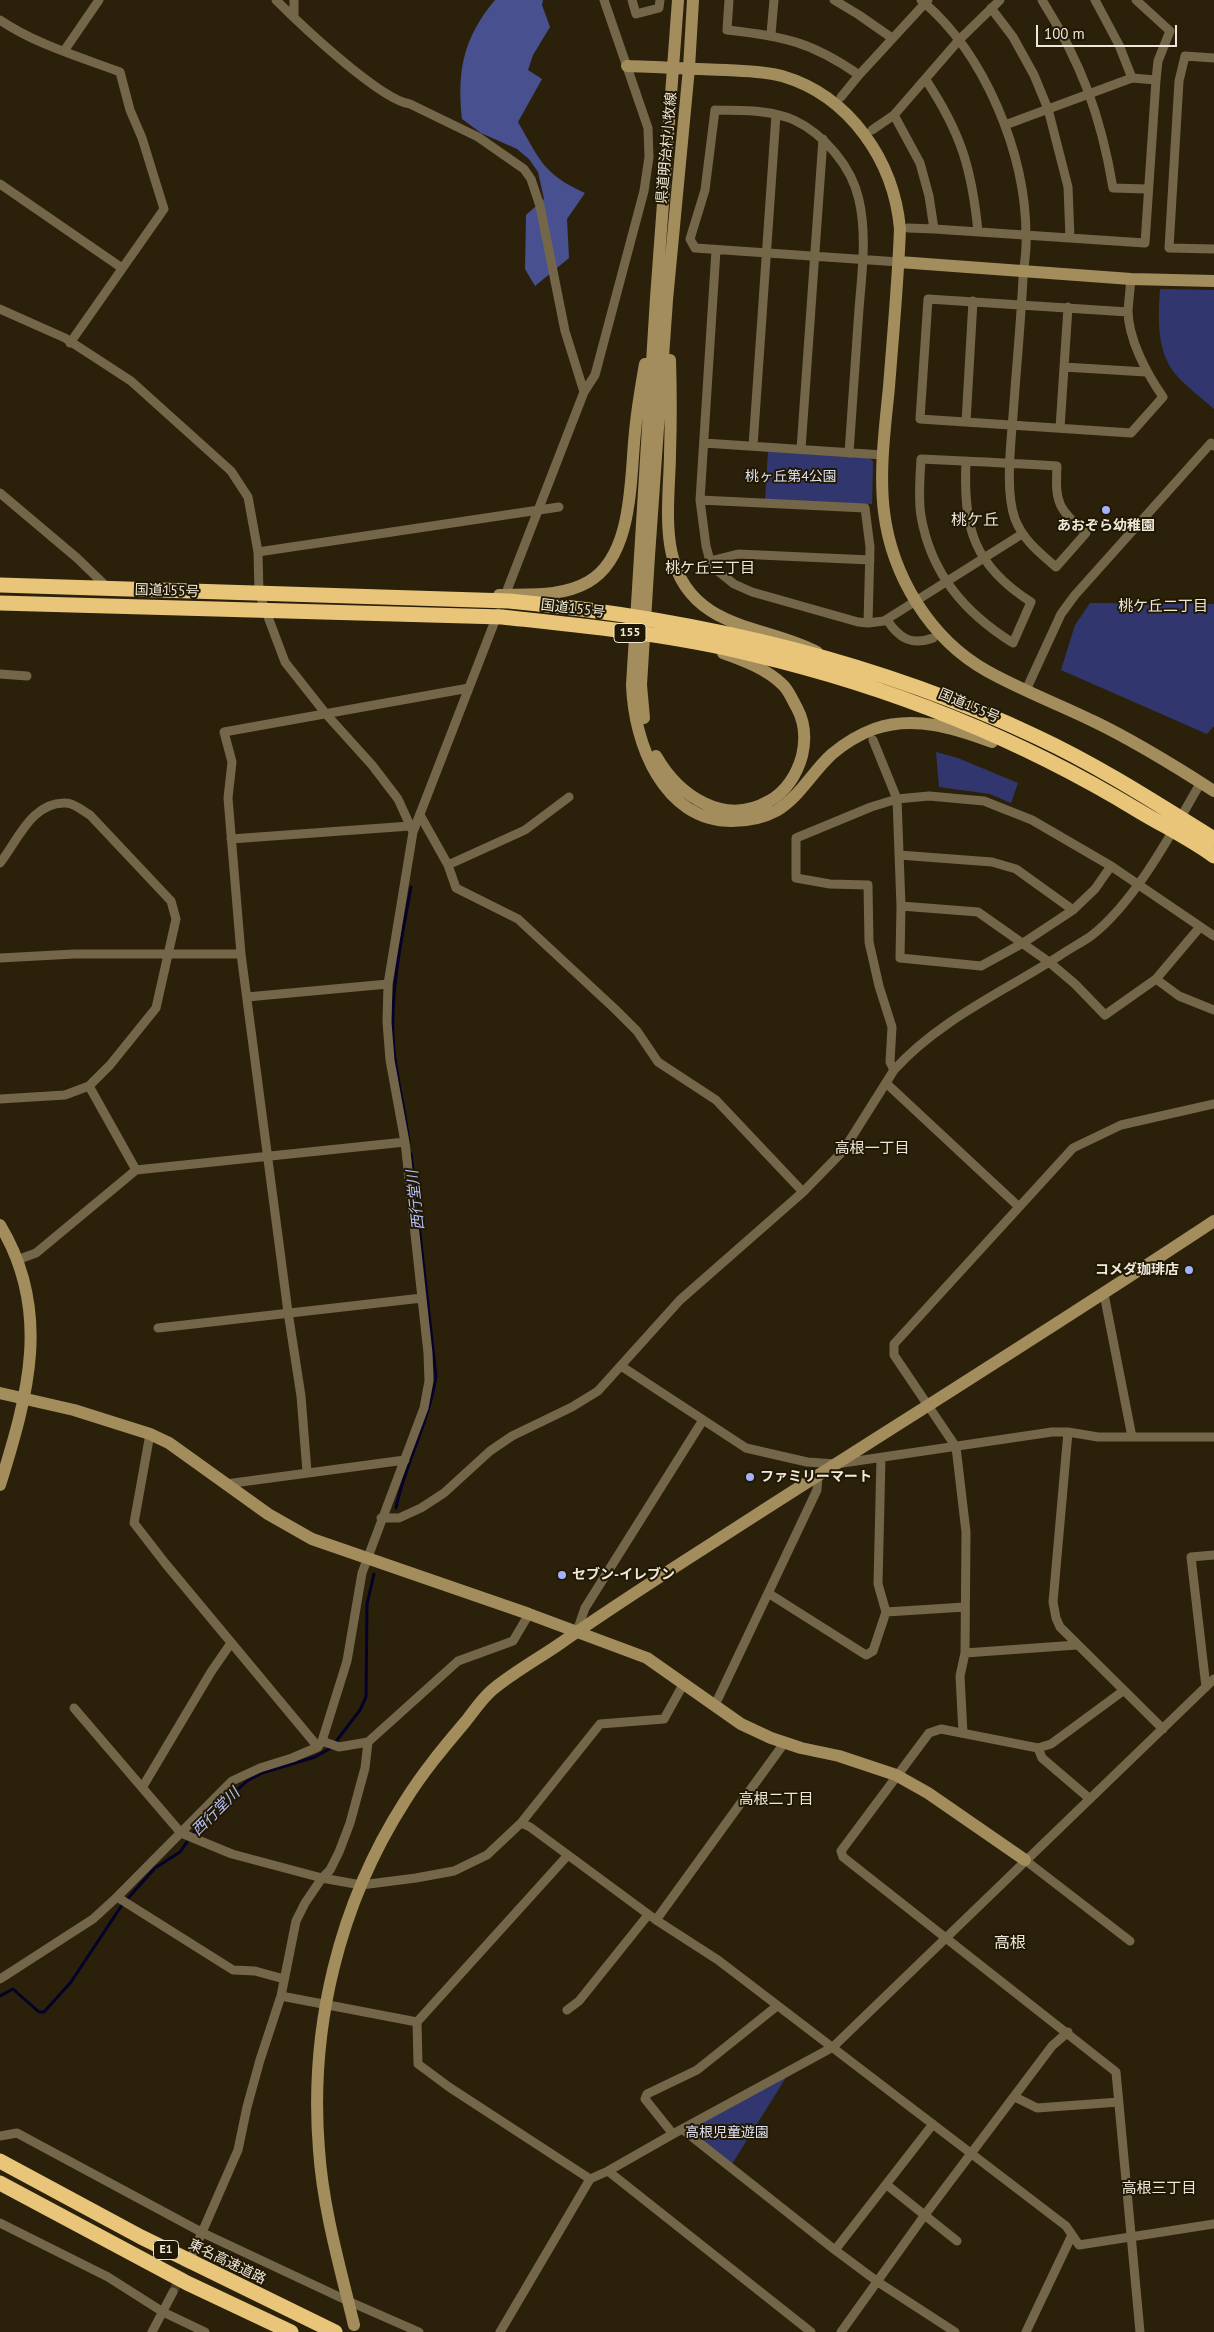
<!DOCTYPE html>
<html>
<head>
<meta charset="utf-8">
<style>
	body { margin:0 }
	#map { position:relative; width:1214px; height:2332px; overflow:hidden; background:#2b210b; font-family:"PT Sans",sans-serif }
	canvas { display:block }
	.scale { position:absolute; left:1036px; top:25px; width:141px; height:22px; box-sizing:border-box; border:2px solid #eee8da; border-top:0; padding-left:6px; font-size:15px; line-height:18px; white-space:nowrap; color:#eee8da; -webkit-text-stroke:4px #211803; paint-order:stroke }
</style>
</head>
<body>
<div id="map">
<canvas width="1214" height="2332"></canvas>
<div class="scale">100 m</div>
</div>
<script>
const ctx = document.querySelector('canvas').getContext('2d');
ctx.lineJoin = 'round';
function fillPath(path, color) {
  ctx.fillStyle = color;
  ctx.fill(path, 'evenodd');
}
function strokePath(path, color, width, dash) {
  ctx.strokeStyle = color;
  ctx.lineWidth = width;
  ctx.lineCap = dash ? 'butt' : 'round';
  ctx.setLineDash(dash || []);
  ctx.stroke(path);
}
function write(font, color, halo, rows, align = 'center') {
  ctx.font = font + ' "PT Sans","Noto Sans JP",sans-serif';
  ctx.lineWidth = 4;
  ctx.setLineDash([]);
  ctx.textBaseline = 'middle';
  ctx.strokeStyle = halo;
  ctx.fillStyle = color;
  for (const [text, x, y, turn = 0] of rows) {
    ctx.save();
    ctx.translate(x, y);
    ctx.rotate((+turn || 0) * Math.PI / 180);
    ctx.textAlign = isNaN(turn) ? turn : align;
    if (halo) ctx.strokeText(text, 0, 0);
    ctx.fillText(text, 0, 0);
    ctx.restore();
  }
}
const green = new Path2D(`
	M1160 289 1214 290V409C1203 399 1189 389 1179 378 1156 355 1158 318 1160 289Z
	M768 451 870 458 873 462 872 504 765 500Z
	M1090 603 1214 604V726L1207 734 1061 670 1075 625Z
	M936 752 958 758 1018 783 1011 803 990 794 939 787Z
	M787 2076 732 2164 692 2132V2128Z`);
const forest = new Path2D(`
	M495 0H543L542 5 550 27 533 55 528 70 542 79 518 122C540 160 543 174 585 193L567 219 569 258 535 286 525 269 526 215 544 199 538 172 529 159 517 149 481 133 462 119C457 71 463 38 495 0Z`);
const stream = new Path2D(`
	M409 1143C405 1108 395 1073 393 1038 391 986 402 937 411 887
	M396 1508C405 1463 429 1423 436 1376L411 1154
	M0 1996 13 1989 39 2012H44L71 1982 122 1905 155 1868 180 1852 199 1825 247 1781 262 1773 315 1757 331 1748 360 1710 366 1697 367 1604 374 1574`);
const streetTunnel = new Path2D(`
	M173 2292 191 2256`);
const street = new Path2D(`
	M276 0C300 24 380 100 410 104L478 137 524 169 531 179 540 206 565 331 584 392
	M294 0V17
	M632 0 636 14 659 8 660 0
	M729 0 727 30C783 36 812 42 859 75L928 0
	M834 0 859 15 892 38
	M921 0C985 53 1026 154 1026 236 1027 250 1024 264 1023 278 1021 319 1017 361 1014 402 1012 436 1004 489 1015 519 1023 540 1040 553 1056 567L1086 533C1058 508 1055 504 1057 466 1012 463 966 461 921 459 920 478 918 498 921 516 931 574 965 613 1013 643L1031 602C973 565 963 527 966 461
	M1000 0 959 40 894 115 920 163 929 196 934 229 1145 243 1156 80 1158 61 1170 31 1136 0
	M1042 0C1081 62 1101 116 1113 188L1147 189
	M1095 0 1119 45 1132 78 1156 80
	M991 8 1013 37 1034 75 1048 109 1068 187 1070 238
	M0 20C35 44 80 57 120 72L130 110 142 138 164 209 70 343
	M771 34 774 0
	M64 51 99 0
	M1214 58 1185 56 1179 81 1169 248 1214 249
	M926 80C961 133 972 169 978 232
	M841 97 859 75
	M1005 125 1132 78
	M872 130 894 115
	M0 184 122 268
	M908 228 934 229
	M716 250 700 500 706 546 710 561 719 572 734 584 752 592 858 622 868 623 884 621 1022 534
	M0 309 65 338 131 381 231 471 248 497 258 552 259 593 285 662 326 714 372 765 398 799 413 832
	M1128 312 928 299 920 419 1131 433 1163 397C1147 374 1128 339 1128 310 1129 300 1130 289 1131 279
	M1064 367 1146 372
	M966 422 973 301
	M1060 428 1068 307
	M704 443 883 455
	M753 446 776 115
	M801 449 823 139
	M849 453C852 405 856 357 859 309 862 273 867 235 859 200 852 167 824 134 794 120 769 109 741 111 715 110L705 190 690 239 695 248C763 253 831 257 899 262
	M0 493 77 558 108 588
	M700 500 865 508 870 547 868 623
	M258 552 559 507
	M710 561 738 554 870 560
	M504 598 584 392 595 375 644 191 649 157 648 128 604 0
	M887 620C899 638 911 646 933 638
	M0 674 27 676
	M1026 690 1061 614 1075 595 1211 443 1214 446
	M873 740 897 799 901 906 900 958 981 966 1023 943 1073 910 1095 889 1111 866
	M420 815 448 865 456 888 518 919 616 1010 637 1031 658 1062 716 1100 803 1192
	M231 839 410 826
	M899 855 992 862 1016 869 1073 910
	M0 863C17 842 32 801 66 803 74 803 83 811 90 815L171 901 176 919 156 1008 110 1065 89 1086 65 1095 0 1099
	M448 865 525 830 569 797
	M901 906 978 912 1049 962 1075 984 1105 1015 1156 979 1200 927
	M0 958 74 954H241
	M1156 979 1179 996 1214 1010
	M247 997 388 984
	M894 1070 890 1062 892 1027 879 986 869 942 868 885 830 884 796 878V838L871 807 897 799 929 796 984 801 1032 820 1111 866 1214 936
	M886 1083 1018 1206
	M89 1086 136 1170
	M17 1260 36 1253 136 1170 405 1142
	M1104 1294 1132 1437
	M158 1328 422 1298
	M621 1366 746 1448 807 1462 836 1464 1052 1432H1068L1098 1437H1214
	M1068 1432 1053 1602 1056 1618 1060 1627 1163 1729
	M150 1434 134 1523 165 1563 318 1747
	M881 1458 878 1584 886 1612
	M307 1472 301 1396 288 1312 241 954 228 798 232 762 224 732 469 688
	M226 1484 405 1460
	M381 1518H399L421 1508 444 1493 490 1451 512 1436 572 1407 598 1391 680 1300 803 1192 843 1151 894 1070C939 1020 1003 992 1059 956 1069 949 1081 943 1091 936 1135 902 1173 831 1201 782
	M768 1593 866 1655 873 1651 886 1612 965 1607
	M577 1631 585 1608 703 1420
	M965 1653 1077 1645
	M1206 1687 1191 1557 1214 1555
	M1123 1691 1051 1744 1038 1748 941 1729 929 1733 841 1851 843 1857 1116 2072 1140 2332
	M715 1705 817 1490 818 1476
	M74 1708 181 1833 232 1854 322 1878 361 1885 416 1878 454 1871 487 1855 521 1823 530 1827 656 1920 718 1960 1066 2226 1079 2245 1214 2224
	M963 1733 960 1676 965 1653 966 1532 956 1447 894 1355V1344L1073 1148 1121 1125 1214 1104
	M322 1741 339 1747 368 1742 458 1661 513 1641 529 1614
	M1038 1748 1042 1758 1090 1799
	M142 1788 211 1672 231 1643
	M521 1823 600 1724 664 1719 684 1683
	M1025 1860 1130 1941
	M117 1897 233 1970 255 1971 284 1979
	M656 1920 785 1742
	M0 1979 93 1919 117 1897 232 1781 260 1768 292 1758 318 1747 322 1741 347 1661 362 1573 424 1408 429 1381 428 1353 405 1142 390 1060 387 1022 388 984 413 832 498 613
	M281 1996 417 2022 418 2064 449 2087 590 2179
	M567 2010 579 2001 648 1915
	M417 2022 568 1855
	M1015 2097 1037 2108 1119 2102
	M682 2129 835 2250 878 2282 955 2332
	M673 2134 645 2099 647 2094 697 2070 777 2006
	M0 2136 17 2133 203 2233 348 2301 419 2332
	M608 2171 811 2332
	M887 2185 957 2241
	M0 2223 108 2277 163 2312 205 2332
	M835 2250 933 2124
	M193 2253 238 2150 247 2107 260 2060 281 1996 296 1921 305 1903 322 1878 330 1870 339 1852 350 1823 365 1768 368 1742
	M152 2332 173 2292
	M500 2332 590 2179 608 2171 673 2134 833 2047 1214 1679
	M841 2332 924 2216 1052 2046 1068 2032
	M1026 2332 1072 2235`);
const secondary = new Path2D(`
	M678 0 656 298 632 685C634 743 663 821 732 821 747 821 763 818 776 811 800 797 812 772 832 754 845 743 858 735 874 729 914 715 955 728 992 742
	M627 66C660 67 693 69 726 70 745 71 764 71 782 76 850 96 894 161 900 229 898 282 893 335 889 387 885 428 879 471 884 512 892 576 930 639 987 671 1021 690 1058 704 1093 721 1135 741 1175 766 1214 791
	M899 262 1131 279 1214 281
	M670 360C671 391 671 423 670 455 669 510 656 576 711 611 743 631 783 634 817 652
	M499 595C529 594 562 597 588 582 634 556 630 477 635 432 637 409 641 387 645 364
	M644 718 641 685 649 556 667 300 689 68 693 0
	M656 756C679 796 724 827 769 801 786 792 797 774 802 756 806 739 805 723 797 708 793 701 789 691 783 685 767 669 743 660 723 653
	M0 1225C52 1311 28 1395 0 1485
	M0 1393 74 1410 150 1434 169 1443 268 1514 312 1539 529 1614 647 1658 741 1724 771 1738 801 1748 839 1756 896 1775 928 1793 1025 1860
	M354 2325C340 2267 323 2209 319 2150 309 2028 339 1904 405 1801 423 1772 444 1747 466 1721 474 1711 481 1700 491 1691 512 1673 538 1659 561 1643 625 1598 691 1557 756 1515 909 1417 1063 1321 1214 1221`);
const highway = new Path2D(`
	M0 585 509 601C691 618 871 658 1037 737 1099 766 1156 803 1214 839
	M0 603 502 617C585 626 670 634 751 654 888 686 1019 738 1139 811 1164 826 1191 839 1214 856
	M0 2161 141 2237 335 2332
	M0 2183 187 2283 291 2332`);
const markers = [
	[1106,510,5,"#a5b1fc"],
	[1189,1270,5,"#a5b1fc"],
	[750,1477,5,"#a5b1fc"],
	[562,1575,5,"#a5b1fc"]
];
const shields = [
	[630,633,32],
	[166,2250,25]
];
const shieldNames = [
	["155",630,633],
	["E1",166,2250]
];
const streetNames = [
	["県道明治村小牧線",667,148,-85],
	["国道155号",167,591,2],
	["国道155号",573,609,7],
	["国道155号",969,706,23],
	["東名高速道路",227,2262,26]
];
const parkNames = [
	["桃ヶ丘第4公園",791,477],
	["高根児童遊園",727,2133]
];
const poiNames = [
	["あおぞら幼稚園",1106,526,"center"],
	["コメダ珈琲店",1179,1270,"right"],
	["ファミリーマート",760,1477],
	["セブン-イレブン",572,1575]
];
const neighbourhoodNames = [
	["桃ケ丘三丁目",710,569],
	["桃ケ丘二丁目",1163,607],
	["高根一丁目",872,1149],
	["高根二丁目",776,1800],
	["高根三丁目",1159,2189]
];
const waterNames = [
	["西行堂川",416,1200,-96],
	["西行堂川",216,1812,-45]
];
const quarterNames = [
	["桃ケ丘",975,520],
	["高根",1010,1943]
];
fillPath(green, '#31376e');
fillPath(forest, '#48508f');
strokePath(stream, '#05012a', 3);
strokePath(streetTunnel, '#483f2a', 9, [9, 4.5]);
strokePath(street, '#746649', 9);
strokePath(secondary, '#a38d5d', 12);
strokePath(highway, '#e8c579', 15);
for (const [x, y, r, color] of markers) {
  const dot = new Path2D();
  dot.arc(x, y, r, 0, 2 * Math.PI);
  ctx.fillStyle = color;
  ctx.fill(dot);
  strokePath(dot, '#211803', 2);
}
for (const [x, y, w] of shields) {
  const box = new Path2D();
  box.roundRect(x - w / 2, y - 9.5, w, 19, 4);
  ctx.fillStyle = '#211803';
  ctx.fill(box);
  strokePath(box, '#eee8da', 1);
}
write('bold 12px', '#eee8da', null, shieldNames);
write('14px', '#eee8da', '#211803', streetNames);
write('14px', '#dde1f5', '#211803', parkNames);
write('bold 14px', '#eee8da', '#211803', poiNames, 'left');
write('15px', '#eee8da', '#211803', neighbourhoodNames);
write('italic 15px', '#b5c0f8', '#211803', waterNames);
write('16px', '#eee8da', '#211803', quarterNames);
</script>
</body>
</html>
